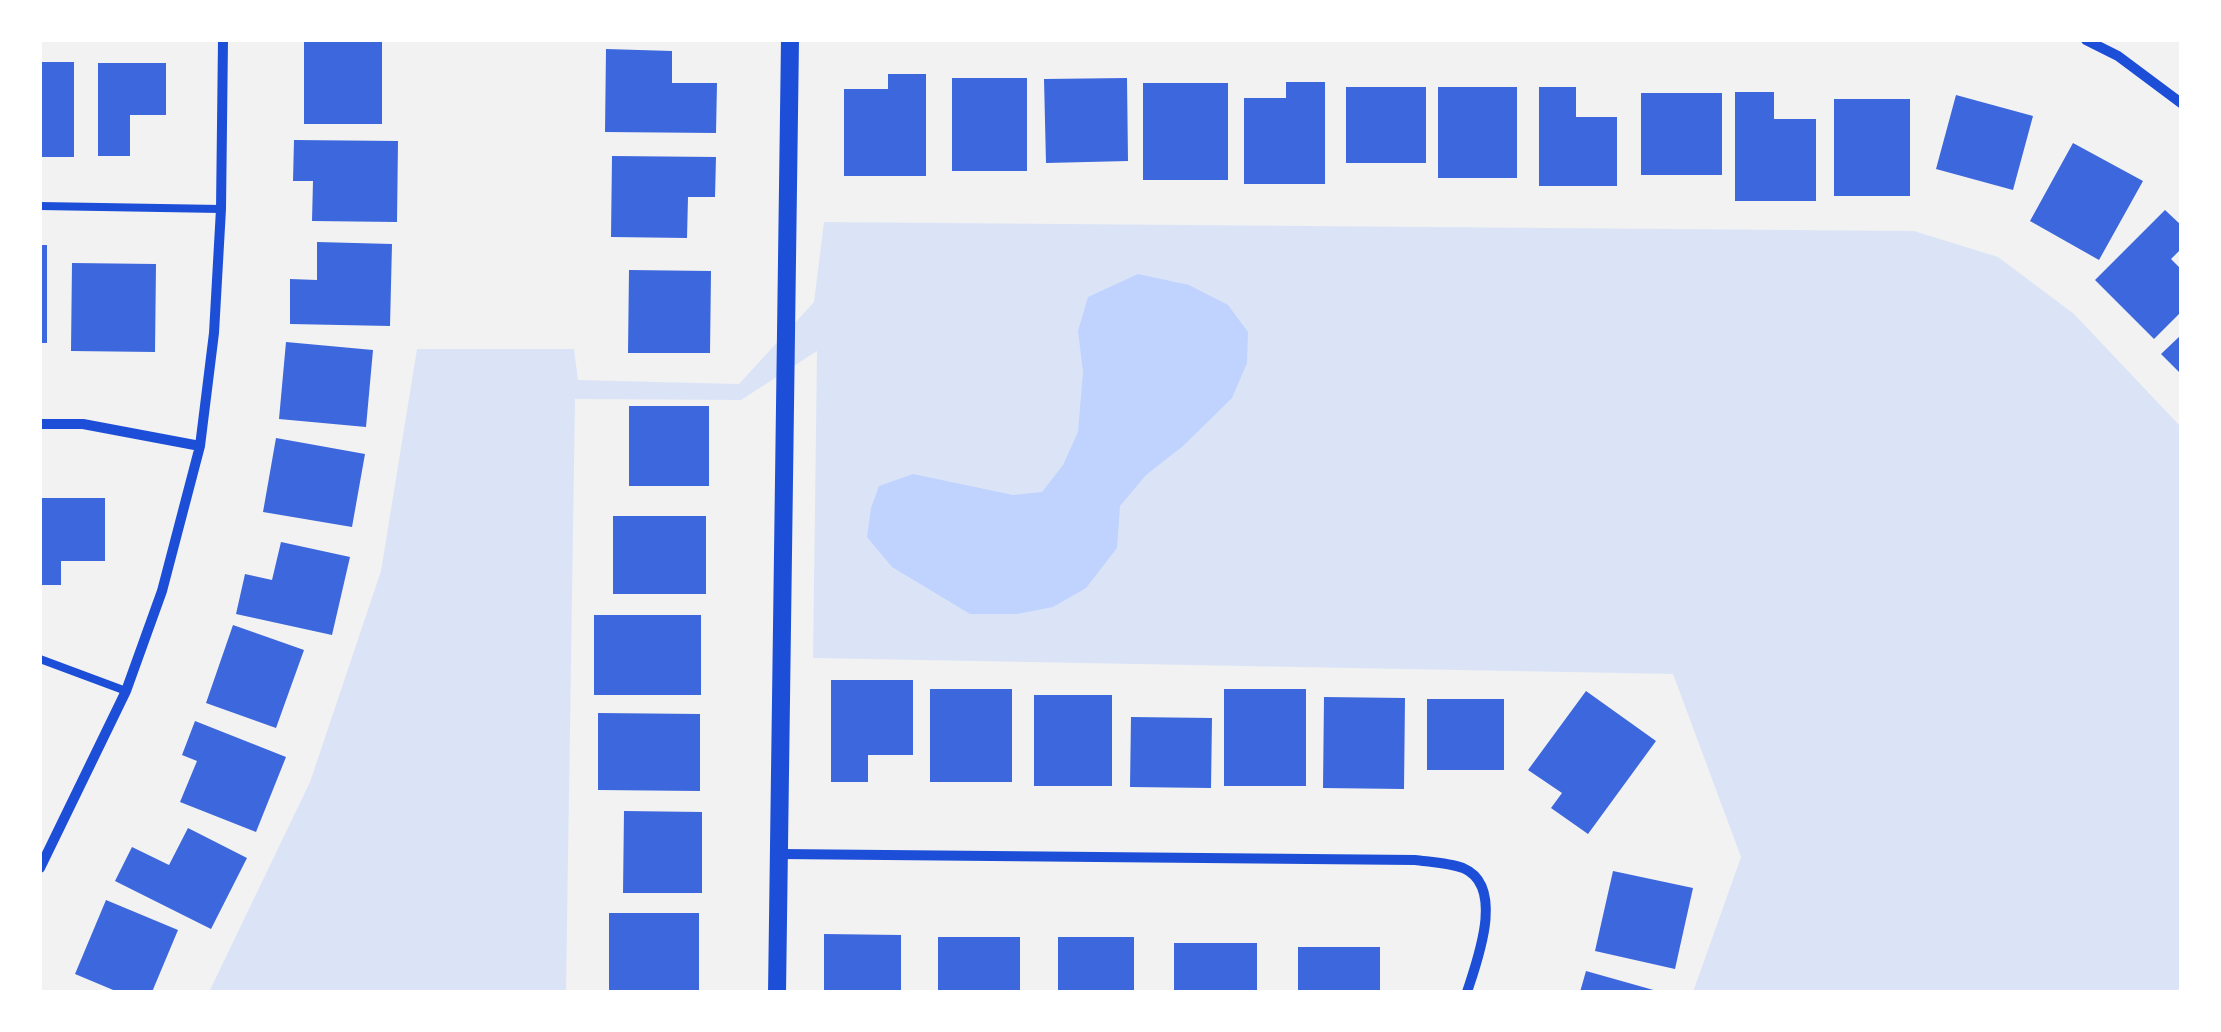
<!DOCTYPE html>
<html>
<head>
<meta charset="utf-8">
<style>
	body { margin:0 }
	#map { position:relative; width:2221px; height:1032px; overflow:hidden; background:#f2f2f2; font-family:Poppins,sans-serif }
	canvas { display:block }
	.frame { position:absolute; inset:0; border:42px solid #fff; pointer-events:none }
</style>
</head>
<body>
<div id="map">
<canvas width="2221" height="1032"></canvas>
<div class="frame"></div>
</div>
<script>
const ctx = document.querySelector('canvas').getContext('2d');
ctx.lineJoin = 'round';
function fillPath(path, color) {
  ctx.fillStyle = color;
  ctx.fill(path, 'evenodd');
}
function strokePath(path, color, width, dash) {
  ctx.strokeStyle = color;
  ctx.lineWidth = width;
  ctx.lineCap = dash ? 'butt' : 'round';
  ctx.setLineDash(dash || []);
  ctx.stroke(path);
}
const green = new Path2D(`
	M824 222 1914 231 1998 257 2074 314 2181 427V987L2175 992H1693L1741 857 1673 674 813 658 817 351 741 400 575 399 566 992H209L310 782 381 571 417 349H574L578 380 739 384 814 302Z`);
const water = new Path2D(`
	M1138 274 1189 285 1228 305 1248 332 1247 363 1232 398 1183 446 1146 475 1120 506 1117 548 1086 588 1053 607 1017 614H970L892 567 867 537 871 508 879 486 913 474 1013 495 1042 492 1063 465 1078 432 1083 372 1078 331 1088 297Z`);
const building = new Path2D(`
	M304 41H382V124H304Z
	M606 49 672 51V83H717L716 133 605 132Z
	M40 62H74V157H40Z
	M98 63H166V115H130V156H98Z
	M888 74H926V176H844V89H888Z
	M952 78H1027V171H952Z
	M1127 78 1128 161 1046 163 1044 79Z
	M1286 82H1325V184H1244V98H1286Z
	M1143 83H1228V180H1143Z
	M1346 87H1426V163H1346Z
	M1438 87H1517V178H1438Z
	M1539 87H1576V117H1617V186H1539Z
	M1735 92H1774V119H1816V201H1735Z
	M1641 93H1722V175H1641Z
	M1956 95 2033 116 2013 190 1936 169Z
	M1834 99H1910V196H1834Z
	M294 140 398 141 397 222 312 221 313 181H293Z
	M2073 143 2143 181 2099 260 2030 221Z
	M612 156 716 157 715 197H688L687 238 611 237Z
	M2165 210 2181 225V249L2171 259 2181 269V312L2154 339 2095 280Z
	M317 242 392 244 390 326 290 324V279L317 280Z
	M40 245H47V343H40Z
	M72 263 156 264 155 352 71 351Z
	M629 270 711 271 710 353H628Z
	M2181 335V374L2161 354Z
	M286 342 373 350 366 427 279 419Z
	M629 406H709V486H629Z
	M276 438 365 454 352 527 263 512Z
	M40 498H105V561H61V585H40Z
	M613 516H706V594H613Z
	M281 542 350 557 332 635 236 614 245 574 272 580Z
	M594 615H701V695H594Z
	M233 625 304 650 276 728 206 703Z
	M831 680H913V755H868V782H831Z
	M930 689H1012V782H930Z
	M1224 689H1306V786H1224Z
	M1586 691 1656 741 1588 834 1551 808 1562 793 1528 770Z
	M1034 695H1112V786H1034Z
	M1324 697 1405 698 1404 789 1323 788Z
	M1427 699H1504V770H1427Z
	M598 713 700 714V791L598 790Z
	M1131 717 1212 718 1211 788 1130 787Z
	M195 721 286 757 256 832 180 802 197 761 182 755Z
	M624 811 702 812V893H623Z
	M188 828 247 858 211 929 115 881 132 847 169 865Z
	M1613 871 1693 888 1675 969 1595 951Z
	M106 900 178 930 152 992H118L75 974Z
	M609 913H699V990H609Z
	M824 934 901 935V992H824Z
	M938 937H1020V992H938Z
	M1058 937H1134V992H1058Z
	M1174 943H1257V992H1174Z
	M1298 947H1380V992H1298Z
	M1586 971 1657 991V992H1580Z`);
const service = new Path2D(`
	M40 206 221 209
	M40 659 126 691`);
const minor = new Path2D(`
	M2086 40 2118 56 2181 103
	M40 424H83L200 446
	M780 854 1415 860C1430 862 1449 863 1463 868 1506 886 1477 961 1467 992
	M40 868 126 691 162 591 200 446 214 333 221 209 223 40`);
const tertiary = new Path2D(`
	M777 992 790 40`);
fillPath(green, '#dbe4f7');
fillPath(water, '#bfd3fe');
fillPath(building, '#3d67dc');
strokePath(service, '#1d4ed8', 8);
strokePath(minor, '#1d4ed8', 10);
strokePath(tertiary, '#1d4ed8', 18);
</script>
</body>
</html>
